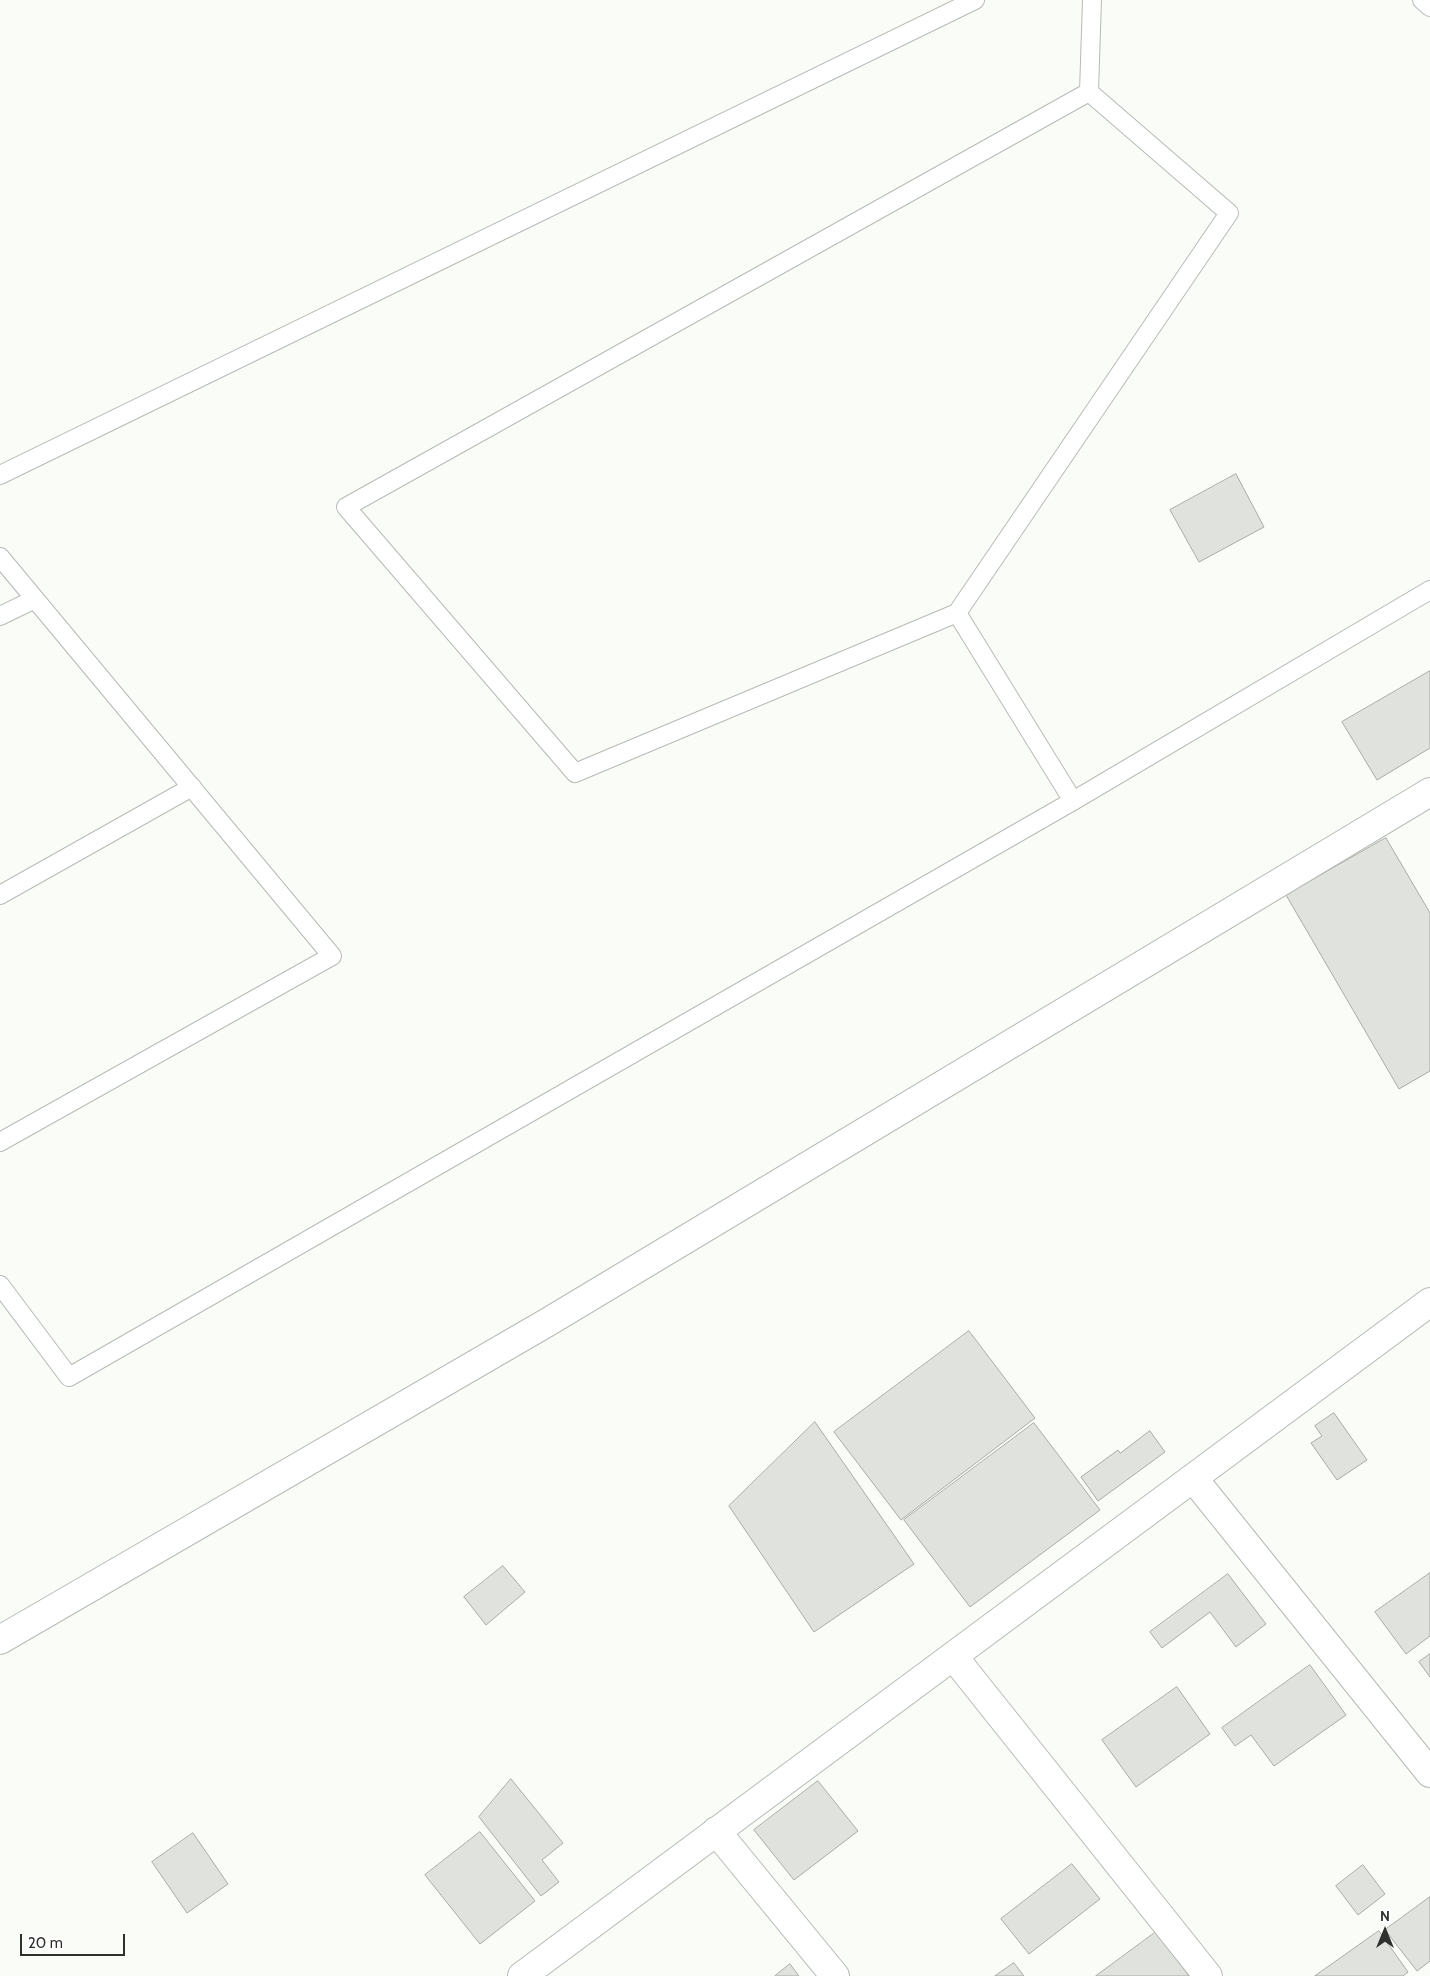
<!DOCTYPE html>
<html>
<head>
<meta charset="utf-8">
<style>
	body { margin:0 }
	#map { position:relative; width:1430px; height:1976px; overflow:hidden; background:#f9fcf7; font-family:Cabin,sans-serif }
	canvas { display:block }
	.north { position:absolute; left:1360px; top:1906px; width:50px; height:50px; -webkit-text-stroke:4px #fff; paint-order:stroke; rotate:0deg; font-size:14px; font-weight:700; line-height:20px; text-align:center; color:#2e302e }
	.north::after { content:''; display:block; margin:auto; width:18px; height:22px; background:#2e302e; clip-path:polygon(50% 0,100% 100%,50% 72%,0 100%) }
	.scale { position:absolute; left:20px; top:1934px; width:105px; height:22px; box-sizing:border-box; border:2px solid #2e302e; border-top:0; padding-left:6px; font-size:15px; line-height:18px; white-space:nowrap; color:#2e302e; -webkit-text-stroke:4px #fff; paint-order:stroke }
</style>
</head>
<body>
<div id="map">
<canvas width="1430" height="1976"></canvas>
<div class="north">N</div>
<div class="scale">20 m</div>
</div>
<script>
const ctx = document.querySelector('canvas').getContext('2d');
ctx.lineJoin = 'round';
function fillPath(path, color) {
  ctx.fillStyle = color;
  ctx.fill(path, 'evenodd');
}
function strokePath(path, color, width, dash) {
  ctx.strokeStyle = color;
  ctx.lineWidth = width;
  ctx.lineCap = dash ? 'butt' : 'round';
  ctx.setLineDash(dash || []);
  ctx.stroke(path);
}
const building = new Path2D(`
	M1236 474 1264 527 1199 562 1170 510Z
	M1430 671V748L1377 780 1342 722Z
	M1386 838 1430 913V1071L1399 1089 1286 895Z
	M969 1331 1035 1418 901 1520 834 1432Z
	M1334 1413 1367 1460 1337 1480 1311 1443 1322 1436 1315 1426Z
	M815 1422 914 1564 814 1632 729 1506Z
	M1034 1423 1100 1510 970 1607 904 1520Z
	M1150 1431 1165 1452 1098 1501 1081 1477 1118 1450 1120 1453Z
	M503 1566 525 1592 486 1625 464 1597Z
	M1430 1573V1636L1406 1654 1375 1612Z
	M1228 1574 1266 1624 1236 1647 1210 1612 1162 1648 1150 1632Z
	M1430 1654V1677L1419 1662Z
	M1310 1665 1346 1715 1274 1766 1251 1735 1235 1746 1222 1728Z
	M1177 1687 1210 1734 1136 1787 1102 1740Z
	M511 1779 563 1843 542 1860 559 1882 541 1896 479 1817Z
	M818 1781 858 1831 794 1880 754 1830Z
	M480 1832 535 1901 480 1944 425 1875Z
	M193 1833 228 1884 187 1913 152 1862Z
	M1072 1864 1100 1899 1029 1954 1001 1919Z
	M1363 1865 1385 1894 1358 1915 1336 1886Z
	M1430 1897V1961L1417 1971 1385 1930Z
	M1379 1931 1408 1972 1403 1976H1315Z
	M1156 1932 1189 1976H1096Z
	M1014 1963 1024 1976H995Z
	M790 1964 799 1976H775Z`);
const service = new Path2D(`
	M1422 0 1430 7
	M1089 92 1229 213 957 613 575 773 346 507Z
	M1089 92 1092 0
	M0 475 975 0
	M0 557 332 956 0 1142
	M957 613 1073 801
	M0 616 35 599
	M0 895 192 787
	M0 1285 69 1377 1073 801 1430 590`);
const minor = new Path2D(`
	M1193 1478 1430 1773
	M0 1640 548 1322 1430 792
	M953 1656 1208 1976
	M716 1831 835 1976
	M522 1976 1430 1302`);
fillPath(building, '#dfe2dd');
strokePath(building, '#a8aba6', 1);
strokePath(service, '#b7bab6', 20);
strokePath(minor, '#b7bab6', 30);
strokePath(service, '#fff', 18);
strokePath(minor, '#fff', 28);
</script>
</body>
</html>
